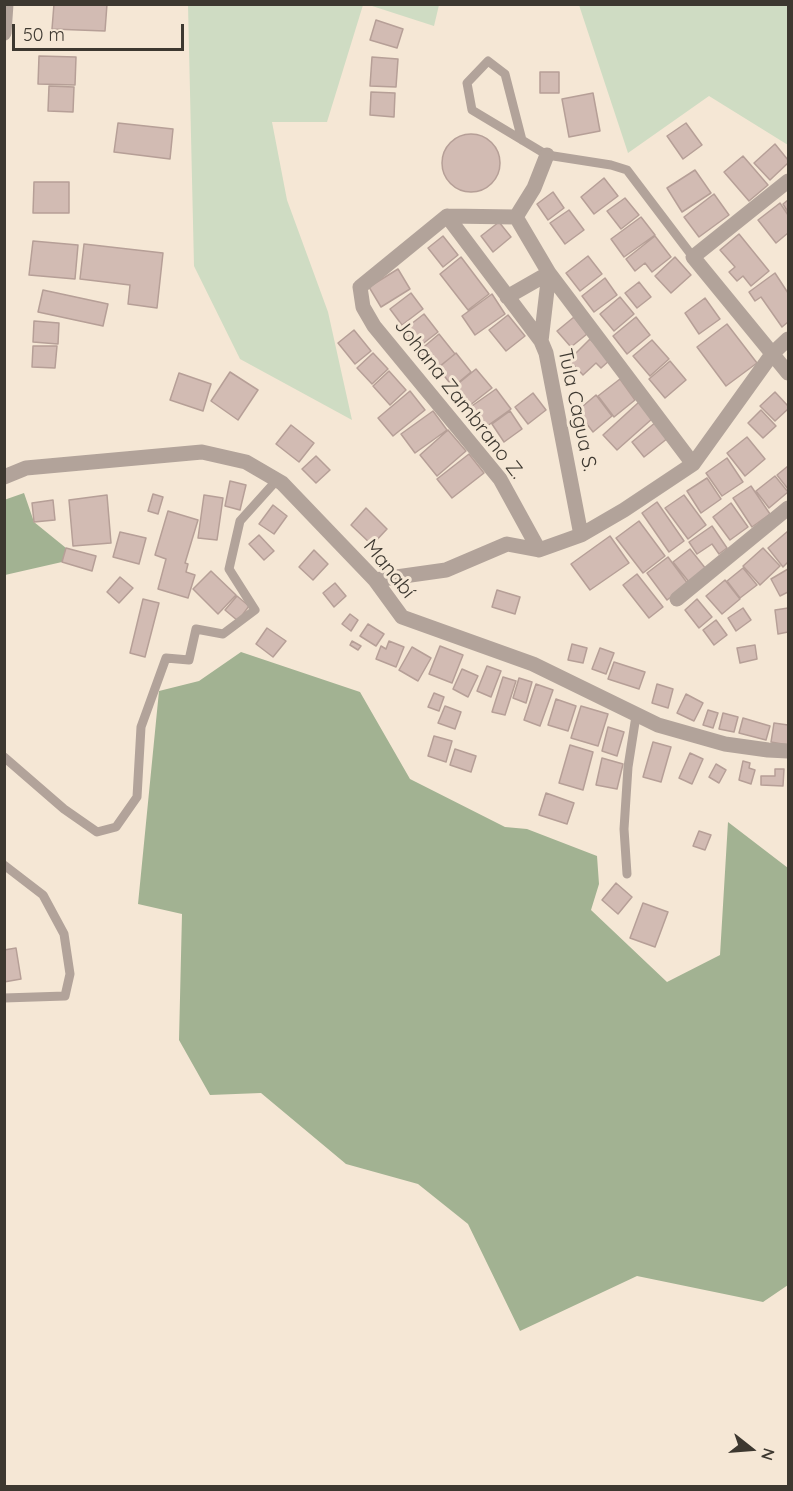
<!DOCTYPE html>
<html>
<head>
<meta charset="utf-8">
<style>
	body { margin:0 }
	#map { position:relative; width:793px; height:1491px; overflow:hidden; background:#f5e7d5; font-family:Quicksand,sans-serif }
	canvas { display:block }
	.frame { position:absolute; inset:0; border:6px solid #3d3830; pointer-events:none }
	.north { position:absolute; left:721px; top:1419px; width:60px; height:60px; -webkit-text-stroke:4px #f5e7d5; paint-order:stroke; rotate:107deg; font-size:16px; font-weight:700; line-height:24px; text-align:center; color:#3d3830 }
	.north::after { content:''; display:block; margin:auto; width:21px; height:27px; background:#3d3830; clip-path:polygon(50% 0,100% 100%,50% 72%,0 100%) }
	.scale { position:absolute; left:12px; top:24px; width:172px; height:27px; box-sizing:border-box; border:3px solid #3d3830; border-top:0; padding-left:8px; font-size:18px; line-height:21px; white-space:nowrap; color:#3d3830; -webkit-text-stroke:4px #f5e7d5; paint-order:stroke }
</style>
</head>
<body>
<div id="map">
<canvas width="793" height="1491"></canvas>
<div class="frame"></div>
<div class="north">N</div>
<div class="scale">50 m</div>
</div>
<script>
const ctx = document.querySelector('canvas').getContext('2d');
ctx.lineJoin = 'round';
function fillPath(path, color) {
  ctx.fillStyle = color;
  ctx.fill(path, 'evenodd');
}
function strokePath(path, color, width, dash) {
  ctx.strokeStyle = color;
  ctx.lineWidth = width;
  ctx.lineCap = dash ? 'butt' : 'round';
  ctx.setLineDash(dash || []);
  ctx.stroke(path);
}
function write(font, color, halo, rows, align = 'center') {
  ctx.font = font + ' Quicksand,sans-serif';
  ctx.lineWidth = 6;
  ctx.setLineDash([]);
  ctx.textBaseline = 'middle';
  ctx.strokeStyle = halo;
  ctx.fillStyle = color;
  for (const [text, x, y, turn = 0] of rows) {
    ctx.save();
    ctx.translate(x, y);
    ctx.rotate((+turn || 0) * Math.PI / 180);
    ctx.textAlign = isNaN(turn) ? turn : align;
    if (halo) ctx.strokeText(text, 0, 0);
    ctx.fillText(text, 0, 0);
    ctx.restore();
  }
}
const green = new Path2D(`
	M188 5H363L327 122H272L287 200 328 312 352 420 240 359 194 266Z
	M369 5H439L434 26Z
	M579 5H788V145L709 96 628 153Z`);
const forest = new Path2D(`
	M24 493 34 522 66 548 62 562 5 575 4 500Z
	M241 652 360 692 410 779 505 827 527 829 597 856 599 884 591 910 667 982 720 955 728 822 788 868V1285L763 1302 637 1276 520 1331 468 1224 418 1184 346 1164 261 1093 210 1095 179 1040 182 914 138 904 159 691 199 681Z`);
const building = new Path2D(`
	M54 4H107L105 31 52 29Z
	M376 20 403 29 397 48 370 40Z
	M39 56 76 57 75 85 38 84Z
	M372 57 398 59 396 87 370 86Z
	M540 72H559V93H540Z
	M49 86 74 87 73 112 48 111Z
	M371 92 395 93 394 117 370 115Z
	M593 93 600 131 569 137 562 99Z
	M118 123 173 129 170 159 114 152Z
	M686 123 702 145 683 159 667 136Z
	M442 163a29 29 0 1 1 58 0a29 29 0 1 1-58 0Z
	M775 144 788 160V163L770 180 754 163Z
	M743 156 768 185 749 201 724 172Z
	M695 170 711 193 682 212 667 188Z
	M604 178 618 196 594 214 581 197Z
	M34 182H69V213H33Z
	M553 192 564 208 548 220 537 204Z
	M714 194 729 215 699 237 684 217Z
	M625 198 639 215 621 229 607 211Z
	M788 200V212L783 204Z
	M780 203 788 215V233L776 243 758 220Z
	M569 210 584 230 565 244 550 223Z
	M641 217 655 235 624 257 611 239Z
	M499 222 511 237 493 252 481 236Z
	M739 234 769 271 751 286 743 276 737 281 729 272 735 267 720 250Z
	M443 236 458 255 443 267 428 248Z
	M655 236 671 257 652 272 645 263 635 271 626 259Z
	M33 241 78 245 75 279 29 275Z
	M84 244 163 253 157 308 128 304 130 285 80 279Z
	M588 256 602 274 580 291 566 273Z
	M461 257 489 294 468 310 440 274Z
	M675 257 691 275 671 293 655 276Z
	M398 269 410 289 381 307 369 287Z
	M775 273 788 293V322L782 327 761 297 755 301 749 292Z
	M605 278 617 295 594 312 582 296Z
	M639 282 651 297 637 308 625 293Z
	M43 290 108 304 103 326 38 312Z
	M411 293 423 309 402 325 390 309Z
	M492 294 505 314 475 335 462 316Z
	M620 297 634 314 614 331 600 314Z
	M705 298 720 319 699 334 685 313Z
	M424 314 438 332 416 349 402 331Z
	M508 315 525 336 506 351 489 330Z
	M574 317 587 334 571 347 557 331Z
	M636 317 650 335 627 354 613 336Z
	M34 321 59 323 58 344 33 342Z
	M727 324 757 363 726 386 697 347Z
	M354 330 371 351 355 364 338 343Z
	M439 334 455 354 435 370 419 351Z
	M590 339 610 360 601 368 596 363 583 375 569 360Z
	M652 340 669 359 650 376 633 356Z
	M33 346H57L55 368 32 367Z
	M373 353 388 369 372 384 357 368Z
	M456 353 471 372 453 387 438 368Z
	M670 361 686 380 665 398 649 379Z
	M476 369 492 388 469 406 454 387Z
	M389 371 406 390 390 405 373 386Z
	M230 372 258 390 238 420 211 401Z
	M179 373 211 384 203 411 170 400Z
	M620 379 635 400 614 417 598 396Z
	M496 389 511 409 483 429 469 408Z
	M410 391 425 410 393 436 378 418Z
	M775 392 788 406V409L775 421 760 406Z
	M533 393 546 410 528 424 515 407Z
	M596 395 612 416 593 432 577 411Z
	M639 402 653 418 617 450 603 435Z
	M761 410 776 426 763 438 748 423Z
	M433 411 447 430 415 453 401 434Z
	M510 411 522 429 504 442 492 424Z
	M656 422 668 438 644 457 632 442Z
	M291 425 314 443 299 462 276 444Z
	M448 430 466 451 437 476 420 455Z
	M747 437 765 459 745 476 727 453Z
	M469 454 484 473 452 498 437 479Z
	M316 456 330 470 316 483 302 469Z
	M727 458 743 482 722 496 706 473Z
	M788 466V489L777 475Z
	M775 476 788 492 769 508 756 491Z
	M707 478 721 499 701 513 687 491Z
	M230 481 246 485 240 510 225 506Z
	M751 486 770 514 752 527 733 498Z
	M153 494 163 497 158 514 148 511Z
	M107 495 111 543 73 546 69 500Z
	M204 495 223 498 217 540 198 538Z
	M684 495 706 525 688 539 665 508Z
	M53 500 55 520 34 522 32 503Z
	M657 502 684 541 669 552 642 513Z
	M731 503 748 527 730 540 713 517Z
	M273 505 287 516 274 534 259 524Z
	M366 508 387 529 372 545 351 525Z
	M168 511 198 520 185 563 188 564 186 572 195 575 188 598 158 589 166 559 155 555Z
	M639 521 665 556 643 573 616 538Z
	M712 526 727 548 719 554 712 544 697 554 689 542Z
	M788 531V562L783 567 768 548Z
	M120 532 146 538 139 564 113 557Z
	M259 535 274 551 264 560 249 544Z
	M610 536 629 563 590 590 571 564Z
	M66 548 96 556 92 571 62 562Z
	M763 548 780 566 760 585 743 566Z
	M690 549 706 569 689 582 673 562Z
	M314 550 328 564 313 580 299 567Z
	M668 557 688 584 667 600 647 573Z
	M743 568 757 585 740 598 727 581Z
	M788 569V592L780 596 771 579Z
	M211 571 236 595 218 614 193 589Z
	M637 574 663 607 649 618 623 585Z
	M120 577 133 588 119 603 107 592Z
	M725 580 740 599 722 614 706 596Z
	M335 583 346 596 334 607 323 593Z
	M497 590 520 597 515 614 492 607Z
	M237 596 249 606 238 621 225 610Z
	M143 599 159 603 145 657 130 653Z
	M697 599 712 617 699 628 685 610Z
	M743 608 751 620 736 631 728 618Z
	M788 608V632L778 634 775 610Z
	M350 614 358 620 351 631 342 624Z
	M716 620 727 635 714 645 703 630Z
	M368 624 384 634 376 646 360 636Z
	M267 628 286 641 273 657 256 644Z
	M352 641 361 646 358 650 350 645Z
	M389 641 404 647 396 667 376 659 381 646 386 649Z
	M572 644 587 648 583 663 568 660Z
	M755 645 757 659 740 663 737 648Z
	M440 646 463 655 452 683 429 674Z
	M412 647 431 658 418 681 399 670Z
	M600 648 614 653 606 674 592 669Z
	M614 662 645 672 639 689 608 679Z
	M487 666 501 671 491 697 477 691Z
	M462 669 478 676 468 697 453 689Z
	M503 677 516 681 505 715 492 712Z
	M519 678 532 682 526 703 513 698Z
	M536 684 553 690 540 726 524 720Z
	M657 684 673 689 668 708 652 703Z
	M434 693 444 697 439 711 428 707Z
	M686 694 703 703 694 721 677 713Z
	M556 699 576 706 568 731 548 725Z
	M445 706 461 712 455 729 438 723Z
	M581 706 608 714 598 746 571 738Z
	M708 710 718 713 713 728 703 725Z
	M723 713 738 717 734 732 719 729Z
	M743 718 770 726 766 740 739 733Z
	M774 723 788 725V745L771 742Z
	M608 727 624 732 617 756 602 751Z
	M434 736 452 741 446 762 428 756Z
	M653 742 671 747 661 782 643 777Z
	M570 745 593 752 583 790 559 783Z
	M455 749 476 756 471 772 450 765Z
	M690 753 703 759 692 784 679 778Z
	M602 758 623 764 617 789 596 785Z
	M743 761 750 763 749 768 755 770 751 784 739 780Z
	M716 764 726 770 719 783 709 777Z
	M775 769H784L783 786 761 785V776H775Z
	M546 793 574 803 567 824 539 815Z
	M699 831 711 835 705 850 693 846Z
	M616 883 632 897 618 914 602 900Z
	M643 903 668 912 655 947 630 938Z
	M16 948 21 979 4 982V950Z`);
const service = new Path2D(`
	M522 140 505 74 488 61 467 83 472 110 547 155 611 165 627 170 693 257
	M4 757 64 809 97 832 116 827 137 797 141 727 166 658 189 660 196 629 223 634 255 610 229 569 240 521 276 481
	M4 865 43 895 64 934 70 974 65 996 4 998
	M627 874 624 829 628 767 636 716`);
const minor = new Path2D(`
	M788 181 693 257 788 373
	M447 216 541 341 546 353 581 535
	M516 217 447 216 360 287 363 307 374 326 500 479 539 550
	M516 217 549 273 693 464
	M516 217 534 188 547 155
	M507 297 549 273
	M541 341 549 273
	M4 477 26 468 202 452 246 462 282 483 375 580 402 617 533 664 658 725 725 744 768 750 788 751
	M375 580 446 570 507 544 539 550 581 535 624 510 693 464 772 354 788 339
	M677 599 788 508`);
const tertiary = new Path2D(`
	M4 33 6 4`);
const streetNames = [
	["Johana Zambrano Z.",459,399,52],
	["Tula Cagua S.",577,410,78],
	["Manabí",389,569,51]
];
fillPath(green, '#cfdcc3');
fillPath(forest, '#a2b292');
fillPath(building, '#d2bbb3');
strokePath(building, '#b69f97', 1.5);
strokePath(service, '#b2a39a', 9);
strokePath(minor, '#b2a39a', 15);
strokePath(tertiary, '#b2a39a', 15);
write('20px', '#3d3830', '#f5e7d5', streetNames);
</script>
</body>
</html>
